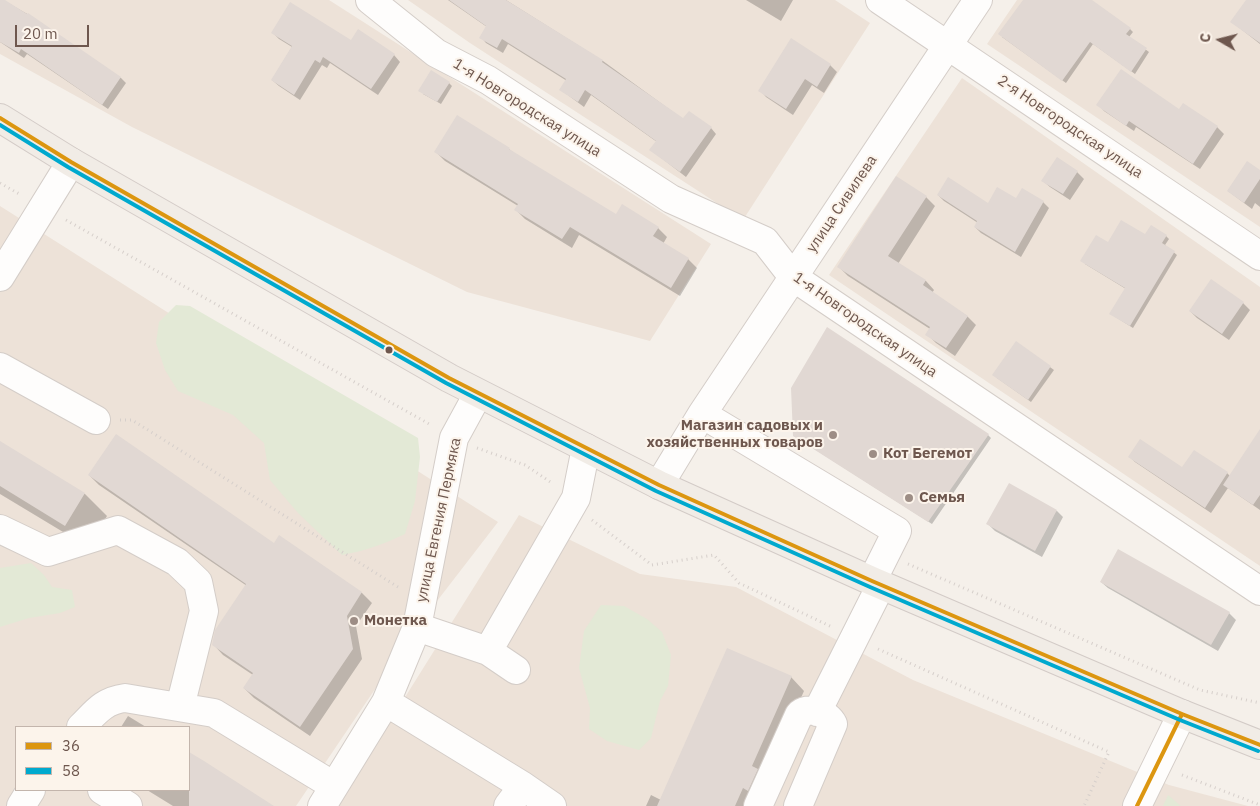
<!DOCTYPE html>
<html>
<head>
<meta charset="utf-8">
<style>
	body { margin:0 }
	#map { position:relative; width:1260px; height:806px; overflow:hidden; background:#f5f0ea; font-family:"IBM Plex Sans",sans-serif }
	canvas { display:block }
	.legend { position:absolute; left:15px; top:726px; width:175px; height:65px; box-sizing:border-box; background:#fcf4eb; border:1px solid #c3b5ac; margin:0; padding:6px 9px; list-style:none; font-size:15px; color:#6e574e }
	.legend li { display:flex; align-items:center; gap:10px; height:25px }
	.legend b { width:25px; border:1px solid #c3b5ac }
	.north { position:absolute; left:1195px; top:15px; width:50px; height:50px; -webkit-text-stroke:4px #fcf4eb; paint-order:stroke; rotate:278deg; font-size:14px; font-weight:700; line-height:20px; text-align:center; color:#6e574e }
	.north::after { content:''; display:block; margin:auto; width:18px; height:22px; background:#6e574e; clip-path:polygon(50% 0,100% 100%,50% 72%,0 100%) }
	.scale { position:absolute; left:15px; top:25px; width:74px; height:22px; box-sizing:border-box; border:2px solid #6e574e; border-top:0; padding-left:6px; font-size:15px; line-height:18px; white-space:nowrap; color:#6e574e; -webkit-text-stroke:4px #fcf4eb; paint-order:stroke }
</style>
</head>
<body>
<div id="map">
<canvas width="1260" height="806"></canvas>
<ul class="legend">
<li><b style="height:6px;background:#dc9610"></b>36</li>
<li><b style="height:6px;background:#00a9ce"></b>58</li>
</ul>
<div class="north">С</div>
<div class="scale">20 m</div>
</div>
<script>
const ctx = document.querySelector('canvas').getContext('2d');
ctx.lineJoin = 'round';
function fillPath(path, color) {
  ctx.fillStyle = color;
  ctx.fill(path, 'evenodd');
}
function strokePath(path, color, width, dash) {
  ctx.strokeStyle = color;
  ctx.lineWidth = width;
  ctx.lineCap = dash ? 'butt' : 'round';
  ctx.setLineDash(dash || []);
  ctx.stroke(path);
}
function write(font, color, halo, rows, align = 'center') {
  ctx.font = font + ' "IBM Plex Sans",sans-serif';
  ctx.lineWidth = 4;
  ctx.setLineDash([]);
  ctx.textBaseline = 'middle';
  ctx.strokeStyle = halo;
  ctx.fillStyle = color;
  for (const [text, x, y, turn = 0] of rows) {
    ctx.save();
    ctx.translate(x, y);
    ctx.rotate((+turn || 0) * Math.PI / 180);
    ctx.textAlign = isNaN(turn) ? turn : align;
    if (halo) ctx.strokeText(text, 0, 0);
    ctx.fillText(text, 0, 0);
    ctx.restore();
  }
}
const residential = new Path2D(`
	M0 0H329L711 244 650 341 467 292 132 127 0 54Z
	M408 0H835L870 23 743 220 470 43Z
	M1017 0H1260V227L987 44Z
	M962 78 1260 287V566L829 275Z
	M0 206 498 522 417 627 296 806H0ZM16 727H189V790H16Z
	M519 515 640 574 736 587 913 680 1169 785 1248 806H337Z`);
const green = new Path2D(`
	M176 305 190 306 418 438 420 457 415 501 405 534C384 544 365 551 342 555L298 513 270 480 264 443 233 415 178 391 165 370 156 343 159 322Z
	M31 563 44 575 52 587 72 590 75 607 60 613 29 618 0 627V568Z
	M601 605 624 606 647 619 662 632 671 655 668 686 660 701 651 738 639 750 607 741 589 729 590 708 579 668 584 631Z
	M1168 795 1181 806H1163Z`);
const shadow = new Path2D(`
	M0 0H3L29 15 121 78 126 83 108 109 27 54 24 58 0 42Z
	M448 0H506L603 61 684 120 711 128 716 134 686 177 651 150 657 142 591 95 584 107 561 90 567 81 508 44 503 53 486 43 481 37 487 27Z
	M746 0H793L781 21Z
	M1024 0H1090L1130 29 1133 32 1129 37 1149 52 1135 74 1093 44 1066 83 1002 37Z
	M1247 0H1260V44L1232 22Z
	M272 32 352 41 394 55 400 62 378 95 330 63 327 68 322 65 300 100 279 86 272 80 292 47 279 39Z
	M830 65 837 72 824 93 812 85 793 115 766 97 760 90Z
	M449 83 452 86 441 104 423 94Z
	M1098 104 1179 110 1217 127 1224 134 1200 169 1136 127 1134 131 1104 111Z
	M509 149 515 154 616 216 658 228 667 237 663 244 688 259 697 268 680 296 579 235 572 248 525 219 516 210 518 206 445 161 436 152Z
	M1077 172 1084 179 1070 200 1050 187 1043 181Z
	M1260 172V207L1255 203 1252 209 1228 191Z
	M1022 190 1043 202 1049 208 1021 257 981 233 975 227 978 223 944 201 938 195 989 204 1016 200Z
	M926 197 935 206 898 264 926 281 934 290 932 293 967 316 976 325 955 356 936 343 927 334 930 329 848 276 839 267Z
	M1145 236H1166L1169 239 1165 245 1177 255 1133 328 1114 316 1126 289 1085 264 1108 244Z
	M1211 281 1243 303 1250 310 1229 340 1197 318 1190 311Z
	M1017 343 1054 370 1031 402 997 378Z
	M988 435 991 438 932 524 794 436Z
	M0 443 85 494 107 516 88 547 0 494Z
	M1260 452V510L1228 488 1211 513 1135 462 1130 457 1183 469 1227 473 1230 476Z
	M89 475 275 544 279 537 362 593 372 603 356 626 362 659 310 736 254 698 244 688 253 675 223 655 213 644 247 586 99 485Z
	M1057 511 1063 517 1042 557 995 531 988 524Z
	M1101 582 1229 613 1236 620 1218 651 1108 588Z
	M791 677 804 691 753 806H646L651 795 661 800Z
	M128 716 146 727H121Z
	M189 754 257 796 267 806H173L147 790H189Z`);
const building = new Path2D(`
	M0 0H5L27 14 28 13 121 77 102 105 21 49 19 53 0 42Z
	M449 0H506L603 60 602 62 683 118 689 111 712 127 680 172 649 150 656 141 585 90 578 102 559 90 566 79 502 39 497 48 479 38 486 26Z
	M1023 0H1092L1131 28 1126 34 1147 48 1131 72 1090 42 1062 81 998 34Z
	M1246 0H1260V43L1230 22Z
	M290 2 351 40 358 29 395 54 371 89 323 57 320 63 315 60 294 95 271 80 292 46 271 33Z
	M791 38 831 64 817 87 805 79 786 109 758 91Z
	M1121 69 1179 109 1183 103 1218 126 1193 164 1129 121 1126 126 1096 105Z
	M431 70 450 82 437 102 418 91Z
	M457 115 510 148 509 149 616 214 622 204 659 227 653 236 689 258 671 288 570 227 562 239 514 210 518 204 434 152Z
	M1057 157 1078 171 1063 194 1041 181Z
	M1247 161 1260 170V179L1244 203 1227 191Z
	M896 176 927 196 888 256 926 280 923 285 968 316 946 348 925 335 930 327 837 267Z
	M948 177 988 203 997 187 1016 198 1022 188 1044 201 1015 252 974 227 977 221 937 195Z
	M1121 220 1145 234 1151 225 1167 235 1162 243 1175 251 1130 326 1109 314 1125 288 1080 261 1096 235 1108 242Z
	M1211 279 1244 302 1222 334 1189 311Z
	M827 327 989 434 928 522 793 436 791 388Z
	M1016 341 1051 366 1028 400 992 375Z
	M1260 429V495L1253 505 1223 485Z
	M116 434 274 543 279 535 362 592 347 616 353 649 300 727 243 688 253 673 212 645 215 630 246 584 88 475Z
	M1140 439 1182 467 1194 450 1228 472 1205 508 1128 457Z
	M0 441 85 493 65 526 0 486Z
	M1009 483 1057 510 1035 551 986 524Z
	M1118 549 1230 612 1211 645 1100 582Z
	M727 648 792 676 752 766 758 769 748 791 743 788 735 806H657Z
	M189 752 204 761 274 806H189Z`);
const path = new Path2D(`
	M0 183 21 195
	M66 220 431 425
	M120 420H132L398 587
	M477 448 525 465 552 483
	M592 520 652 565 714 555 739 583 832 627
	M908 564 1200 690 1260 703
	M878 649 1109 752 1084 806
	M1182 775 1260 805`);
const minor = new Path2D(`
	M370 0 436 53 488 80 671 199 765 241 793 277 1260 591
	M880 0 1260 256
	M0 277 71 162
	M0 367 96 420
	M702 414 897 531 872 581
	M659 485 702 414 978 0
	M0 529 48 552 118 530 177 562 198 582 204 611 180 707
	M417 627 488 651 516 670
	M488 651 576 498 586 448
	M386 702 523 786 552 806
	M817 712 881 585
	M81 727C96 712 103 701 125 698L214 713 334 786
	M102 790 128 806
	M21 806 31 790
	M322 806 386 702 417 627 454 438 478 394
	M508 806 523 786
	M758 806 799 715C807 705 828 713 833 724L798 806
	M1137 806 1182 714`);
const major = new Path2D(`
	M0 118 71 162 449 378 659 485 872 581 1182 714 1260 745`);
const bus1 = new Path2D(`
	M0 118 71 162 449 378 659 485 872 581 1182 714 1260 745
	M1137 806 1182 714`);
const bus2 = new Path2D(`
	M0 125 68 167 446 383 656 491 870 587 1180 720 1258 751`);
const markers = [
	[389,350,4.5,"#6e574e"],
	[833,435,5,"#9d8d85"],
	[873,454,5,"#9d8d85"],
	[909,498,5,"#9d8d85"],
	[354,621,5,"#9d8d85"]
];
const streetNames = [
	["1-я Новгородская улица",527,108,32],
	["2-я Новгородская улица",1070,127,34],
	["улица Сивилева",842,204,-56],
	["1-я Новгородская улица",865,325,35],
	["улица Евгения Пермяка",439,520,-78]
];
const poiNames = [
	["Магазин садовых и",823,426,"right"],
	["хозяйственных товаров",823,443,"right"],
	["Кот Бегемот",883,454],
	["Семья",919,498],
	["Монетка",364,621]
];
fillPath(residential, '#ede2d8');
fillPath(green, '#e3e9d6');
fillPath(shadow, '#0003');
fillPath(building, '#e1d8d3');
strokePath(minor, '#d4cdc8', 30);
strokePath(major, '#d3cbc7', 30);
strokePath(path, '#d6cfcb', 3, [1, 4]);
strokePath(minor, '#fefdfc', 28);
strokePath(major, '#f1ece6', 28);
strokePath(bus1, '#dc9610', 4);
strokePath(bus2, '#00a9ce', 4);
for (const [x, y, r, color] of markers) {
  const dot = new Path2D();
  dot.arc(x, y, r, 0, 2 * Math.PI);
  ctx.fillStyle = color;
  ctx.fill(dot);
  strokePath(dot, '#fcf4eb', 2);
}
write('15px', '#6e574e', '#fcf4eb', streetNames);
write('bold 15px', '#6e574e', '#fcf4eb', poiNames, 'left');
</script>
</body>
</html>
